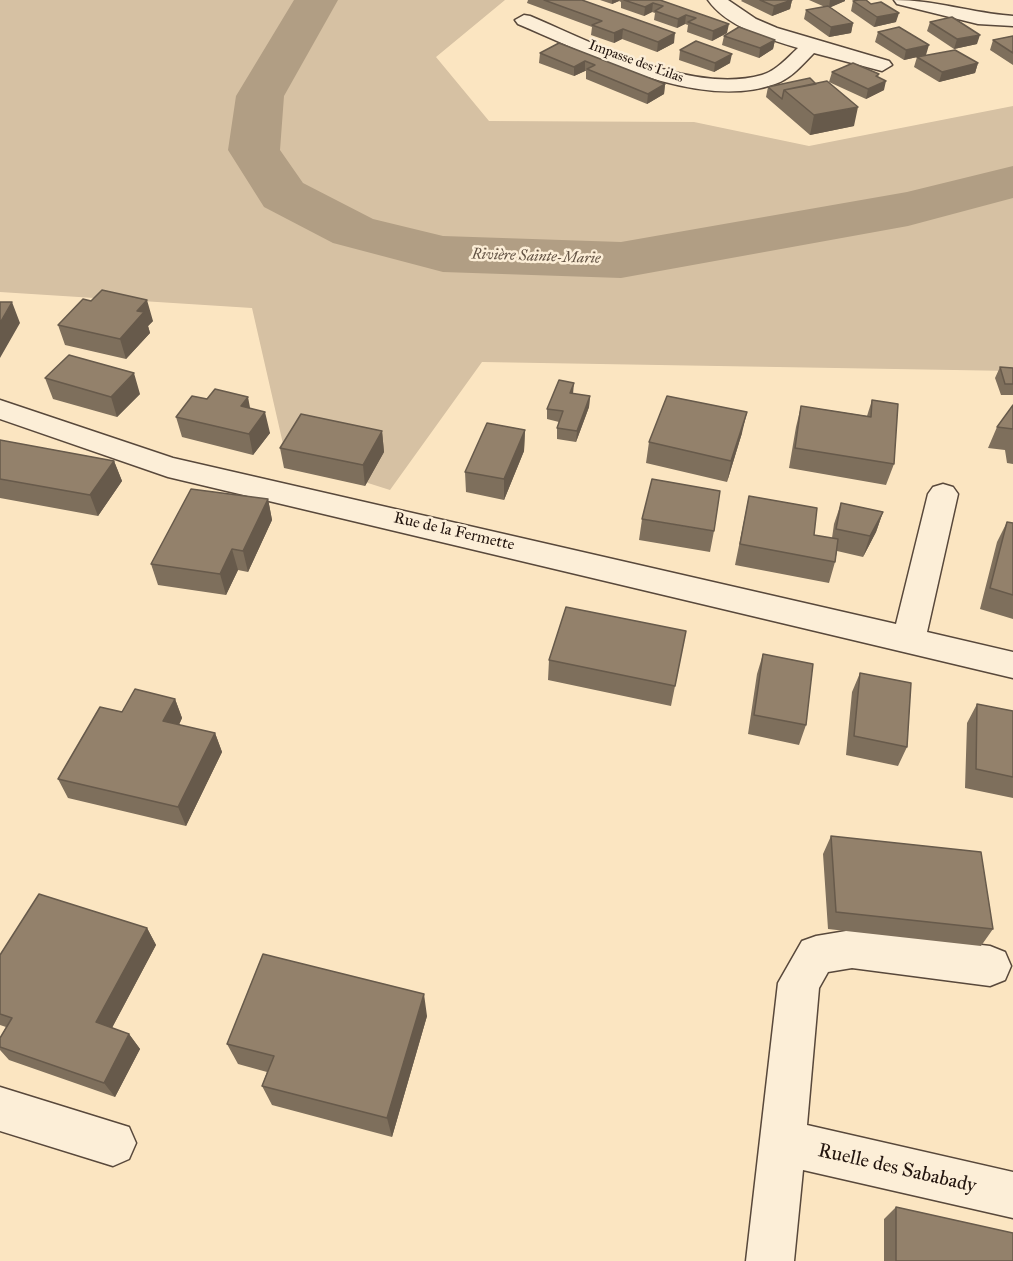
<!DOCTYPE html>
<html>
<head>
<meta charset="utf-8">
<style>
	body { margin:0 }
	canvas { display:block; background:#fbe5c1 }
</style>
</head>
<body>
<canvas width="1013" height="1261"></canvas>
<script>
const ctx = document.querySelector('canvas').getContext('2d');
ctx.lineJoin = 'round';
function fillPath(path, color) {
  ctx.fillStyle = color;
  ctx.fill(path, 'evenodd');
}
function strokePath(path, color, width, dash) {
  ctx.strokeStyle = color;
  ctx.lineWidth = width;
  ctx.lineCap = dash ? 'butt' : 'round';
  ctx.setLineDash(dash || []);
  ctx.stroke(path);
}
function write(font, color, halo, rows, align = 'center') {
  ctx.font = font + ' "IM FELL Great Primer",serif';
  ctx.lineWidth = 5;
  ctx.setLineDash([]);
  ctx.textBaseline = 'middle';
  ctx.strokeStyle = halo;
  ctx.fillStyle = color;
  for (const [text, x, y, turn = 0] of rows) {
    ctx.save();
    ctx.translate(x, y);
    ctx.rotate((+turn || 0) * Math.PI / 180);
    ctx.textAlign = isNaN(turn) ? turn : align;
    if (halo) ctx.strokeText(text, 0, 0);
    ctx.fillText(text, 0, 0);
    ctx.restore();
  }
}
const green = new Path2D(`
	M0 0H505L436 57 489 121 694 122 809 146 1013 106V371L482 362 390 490 286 457 252 308 0 292Z`);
const river = new Path2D(`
	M294 0H338L284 96 280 150 303 183 373 219 443 236 621 242 907 192 1013 166V198L908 226 621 278 443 272 333 243 264 207 228 150 236 96Z`);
const minor = new Path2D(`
	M708 0H728L756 19 777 28 889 61 892 65 882 71 814 53C803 64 791 79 775 84 696 112 590 54 518 24L515 20 524 15 530 16C594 43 691 95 762 75 776 71 787 58 798 48 768 39 727 27 708 0Z
	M894 0C935 0 972 13 1013 16V26L978 24 897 4Z
	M0 400 173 458 896 624 928 494 933 487 943 484 953 487 958 494 927 632 1013 652V678L168 477 0 419Z
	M852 930 990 946 1005 952 1011 966 1005 980 990 986 852 968 828 972 819 988 807 1125 1013 1172V1218L803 1170 794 1261H746L778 983 802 941 816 936Z
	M0 1087 129 1127 136 1143 129 1159 113 1166 0 1131Z`);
const wall = new Path2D(`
	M528 0H582L674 43 657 52 622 39 614 43 591 35 592 27 527 3Z
	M600 0H660L727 33 712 41 687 32 688 25 685 24 677 28 654 20 655 13 652 12 644 16 621 8V2L619 1 612 4Z
	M742 0H792L790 9 772 16 741 1Z
	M809 0H845V1L830 7 853 23 851 33 829 37 804 19 806 10 825 7Z
	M853 1 871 4 896 22 874 27 851 11Z
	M930 22 977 44 954 49 927 31Z
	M878 32 926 55 904 60 875 42Z
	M724 36 775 40 773 49 759 58 722 45Z
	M1013 36V65L990 50 993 40Z
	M559 43 665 84 664 94 647 104 586 79V71H585L574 76 539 63 540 53Z
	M680 50 730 63 714 72 679 60Z
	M917 57 978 63 975 73 939 82 914 67Z
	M832 72 879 74 878 77 884 90 866 99 829 82Z
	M810 78 854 126 810 135 766 97 768 87Z
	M91 301 153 321 148 326 150 333 126 359 65 345 58 325Z
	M1000 367 1013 368V395H1001L995 378Z
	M45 378 140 394 117 417 53 399Z
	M573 394 590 396 589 407 576 442 557 439V428L559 422 547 419V409Z
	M872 400 894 464 886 485 789 468 796 427 801 406 867 416Z
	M1013 405V464L1007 463 1005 450 988 448 997 427Z
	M250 408 270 433 253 455 182 437 176 417Z
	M525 430 524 451 504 500 466 492 465 472Z
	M382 431 384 452 365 486 284 468 280 448Z
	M742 433 727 482 646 463 649 442Z
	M0 440 114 461 122 481 98 516 0 498Z
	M749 496 814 535 832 538 834 524 841 503 883 512 876 532 863 557 837 551 835 562 829 583 735 565Z
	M268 499 272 520 248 572 238 570 226 595 158 585 151 564Z
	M642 519 714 531 710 552 639 540Z
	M1007 522 1013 523V619L980 609 997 542Z
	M686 631 671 706 548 680 549 660Z
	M763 654 806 725 799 745 748 734 757 674Z
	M860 673 907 747 898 766 846 755 852 692Z
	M175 699 182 718 179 725 215 733 222 752 186 826 68 798 58 779 122 712Z
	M977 704 1013 711V798L965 788 967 723Z
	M831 836 993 929 981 946 828 929 823 854Z
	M147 928 156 945 112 1028 129 1034 140 1049 115 1097 9 1060 0 1050V1038L6 1027 0 1025V955Z
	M427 1016 392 1137 272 1105 262 1086 267 1072 238 1064 227 1044Z
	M896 1207 1013 1261H884V1219Z`);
const shadedWall = new Path2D(`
	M612 0H619V1L612 4Z
	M792 0 790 9 772 16 774 6Z
	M830 0H845V1L829 8Z
	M653 3 652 12 644 16 645 7Z
	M899 13 896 22 874 27 877 17Z
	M686 15 685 24 677 28 678 19Z
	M853 23 851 33 829 37 831 27Z
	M729 24 727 33 712 41 713 31Z
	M623 29 622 39 614 43V33Z
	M675 33 674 43 657 52 658 42Z
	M980 35 977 44 954 49 957 39Z
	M775 40 773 49 759 58 760 48Z
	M929 45 926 55 904 60 906 50Z
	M732 54 730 63 714 72 715 63Z
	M585 61V71L574 76V67Z
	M978 63 975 73 939 82 942 72Z
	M886 81 884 90 866 99 868 89Z
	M665 84 664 94 647 104 648 94Z
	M858 107 854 126 810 135 814 115Z
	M147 300 153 321 148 326 150 333 126 359 120 339 137 311Z
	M12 302 20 323 0 358V323Z
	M134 373 140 394 117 417 111 397Z
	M574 383 573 394 570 393Z
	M590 396 589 407 576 442 577 431Z
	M248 397 252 418 241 406Z
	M265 412 270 433 253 455 249 434Z
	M747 412 742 433 727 482 731 461Z
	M525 430 524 451 504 500V479Z
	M382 431 384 452 365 486 363 465Z
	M114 461 122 481 98 516 90 495Z
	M268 499 272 520 248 572 243 551Z
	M883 512 876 532 863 557 870 536Z
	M232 549 238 570 226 595 220 574Z
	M175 699 182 718 171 741 163 721Z
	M215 733 222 752 186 826 178 807Z
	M147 928 156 945 107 1037 96 1022Z
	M424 994 427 1016 392 1137 387 1118Z
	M129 1034 140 1049 115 1097 104 1083Z`);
const building = new Path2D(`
	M544 0H582L675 33 658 42 623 29 614 33 592 25 602 21Z
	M624 0H660L729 24 713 31 688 22 696 18 686 15 678 19 655 11 663 6 653 3 645 7Z
	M760 0H792L774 6Z
	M859 0H866L871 4 881 2 899 13 877 17 853 1Z
	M828 6 853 23 831 27 806 10Z
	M952 17 980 35 957 39 930 22Z
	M739 27 775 40 760 48 724 36Z
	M899 27 929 45 906 50 878 32Z
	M1013 36V53L993 40Z
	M696 41 732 54 715 63 680 50Z
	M559 43 665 84 648 94 587 69 595 65 585 61 574 67 540 53Z
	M955 50 978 63 942 72 917 57Z
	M853 63 879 74 876 76 886 81 868 89 832 72Z
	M810 78 816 84 784 90 782 99 768 87Z
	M827 81 858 107 814 115 784 90Z
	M102 290 147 300 137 311 144 312 120 339 58 325 83 299 91 301Z
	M0 302H12L0 323Z
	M69 355 134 373 111 397 45 378Z
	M1000 367 1013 368V384H1005Z
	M559 380 574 383 570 393 590 396 577 431 557 428 563 411 547 409Z
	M215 389 248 397 241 406 265 412 249 434 176 417 192 396 207 399Z
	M667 396 747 412 731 461 649 442Z
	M872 400 898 404 894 464 795 448 801 406 871 417Z
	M1013 405V429L997 427Z
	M301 414 382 431 363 465 280 448Z
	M487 423 525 430 504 479 465 472Z
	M0 440 114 461 90 495 0 479Z
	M652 479 720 491 714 531 642 519Z
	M191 489 268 499 243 551 232 549 220 574 151 564Z
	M749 496 817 508 814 535 838 539 835 562 740 544Z
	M841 503 883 512 870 536 836 529Z
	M1007 522 1013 523V595L990 588Z
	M566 607 686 631 675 686 549 660Z
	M763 654 813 664 806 725 754 715Z
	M860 673 911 683 907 747 854 736Z
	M135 689 175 699 163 721 215 733 178 807 58 779 100 707 122 712Z
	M977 704 1013 711V777L976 769Z
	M831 836 981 852 993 929 836 912Z
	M39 894 147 928 96 1022 129 1034 104 1083 0 1047V1038L12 1018 0 1014V955Z
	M263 954 424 994 387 1118 262 1086 274 1056 227 1044Z
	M896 1207 1013 1233V1261H896Z`);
const farStreetnames = [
	["Impasse des Lilas",636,62,20]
];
const farWaternames = [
	["Rivière Sainte-Marie",536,257,2]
];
const streetNames = [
	["Rue de la Fermette",454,532,13]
];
const nearStreetnames = [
	["Ruelle des Sababady",897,1169,13]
];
fillPath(green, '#d6c1a3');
fillPath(river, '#b19e84');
strokePath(minor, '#58483b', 3);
fillPath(minor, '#fceed7');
fillPath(wall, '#7e6f5c');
fillPath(shadedWall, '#675a4b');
fillPath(building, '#93816b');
strokePath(building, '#675a4b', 1.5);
write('14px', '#22140e', '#fceed7', farStreetnames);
write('italic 15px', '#625243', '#fceed7', farWaternames);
write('16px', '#22140e', '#fceed7', streetNames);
write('20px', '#22140e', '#fceed7', nearStreetnames);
</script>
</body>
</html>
